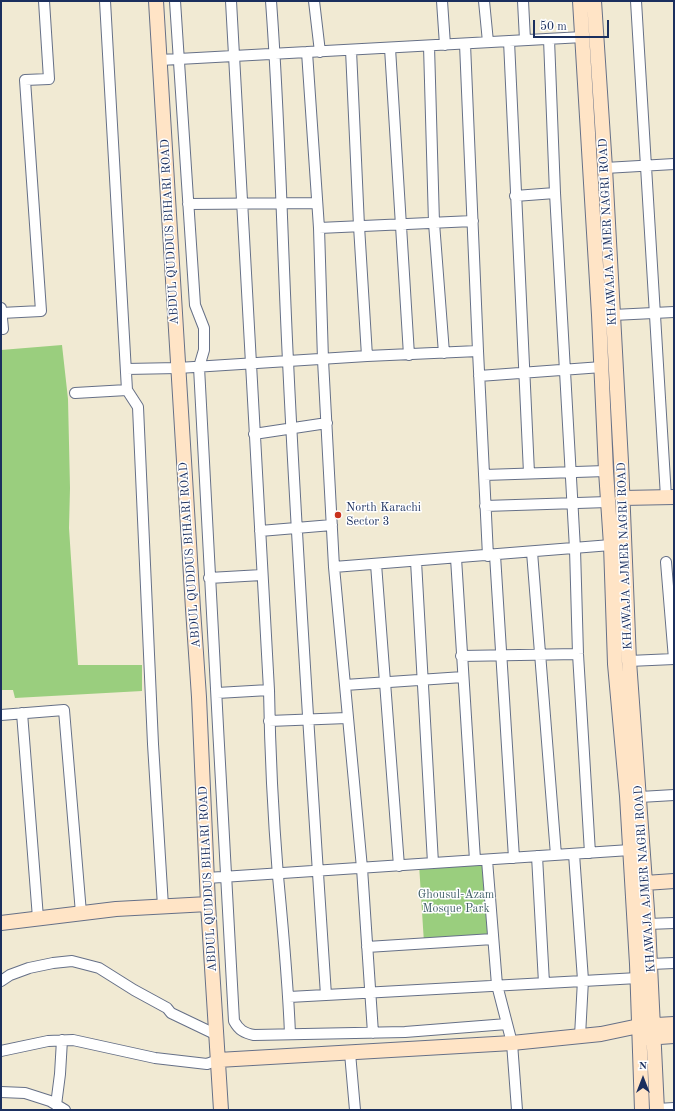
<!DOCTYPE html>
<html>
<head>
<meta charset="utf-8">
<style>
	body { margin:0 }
	#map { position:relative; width:675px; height:1111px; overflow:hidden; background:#f1ead3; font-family:"Old Standard TT",serif }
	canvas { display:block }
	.frame { position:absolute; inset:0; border:2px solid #1b2f5e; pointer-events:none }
	.north { position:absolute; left:623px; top:1059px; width:40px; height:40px; -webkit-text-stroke:3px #fff; paint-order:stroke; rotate:0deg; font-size:11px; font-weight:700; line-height:16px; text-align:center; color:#1b2f5e }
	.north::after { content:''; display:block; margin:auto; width:14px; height:18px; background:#1b2f5e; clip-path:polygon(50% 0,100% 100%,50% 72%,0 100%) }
	.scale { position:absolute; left:533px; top:20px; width:76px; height:18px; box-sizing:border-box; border:2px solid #1b2f5e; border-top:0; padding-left:5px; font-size:12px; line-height:14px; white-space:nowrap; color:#1b2f5e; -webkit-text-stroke:3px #fff; paint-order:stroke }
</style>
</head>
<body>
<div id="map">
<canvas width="675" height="1111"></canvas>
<div class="frame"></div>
<div class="north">N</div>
<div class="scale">50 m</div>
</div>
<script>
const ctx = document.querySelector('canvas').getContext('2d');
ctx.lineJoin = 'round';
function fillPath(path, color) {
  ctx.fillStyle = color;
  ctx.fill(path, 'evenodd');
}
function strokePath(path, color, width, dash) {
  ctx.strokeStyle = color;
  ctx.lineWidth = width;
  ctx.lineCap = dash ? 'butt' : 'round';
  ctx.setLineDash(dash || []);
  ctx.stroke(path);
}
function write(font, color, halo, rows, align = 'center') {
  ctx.font = font + ' "Old Standard TT",serif';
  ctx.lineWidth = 3;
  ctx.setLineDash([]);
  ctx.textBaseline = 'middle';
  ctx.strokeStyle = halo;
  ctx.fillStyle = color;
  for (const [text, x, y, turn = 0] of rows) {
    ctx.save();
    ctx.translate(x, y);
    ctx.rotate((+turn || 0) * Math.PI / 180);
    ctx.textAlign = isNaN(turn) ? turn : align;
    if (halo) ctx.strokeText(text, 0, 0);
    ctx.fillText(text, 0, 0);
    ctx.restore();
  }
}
const green = new Path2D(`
	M62 345 68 399 70 488 69 528 78 665H142V691L15 698 13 690H1V350Z
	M487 860 493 939 424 943 419 864Z`);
const street = new Path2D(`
	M175 1 195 305 204 328V350L199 367C209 585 223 803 234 1021 239 1030 244 1033 254 1035L405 1032 507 1024
	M231 1 269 690C270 752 273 814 278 876 283 929 288 981 290 1034
	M271 1C280 121 282 241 288 361 298 573 312 784 326 995
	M314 1 320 52
	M442 1 445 45
	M484 1 488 42
	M523 1 525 40
	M636 1 666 497
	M549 39 555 193 575 549 578 654 590 853
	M509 41 529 473
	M465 44 478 351
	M429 46 434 223 444 353
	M390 48 409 355
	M351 50 359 226 367 356
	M307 52 319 228 323 360 334 567 362 868 373 1033
	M160 60 583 37
	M605 168 674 164
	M515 196 555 193
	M188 204 317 203
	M319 228 473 221
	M1 308 3 329
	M1 313 41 311 25 80 49 79 44 1
	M613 315 674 312
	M126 369 178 368 367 356 478 351 488 556
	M479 376 602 367
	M127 390 138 407 153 744 163 906
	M75 393 127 390 105 1
	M254 434 327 423
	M484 475 606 471
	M485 506 608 502
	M260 531 332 525
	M532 552 556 855
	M495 555 514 858
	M456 558 475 860
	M416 561 433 863
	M666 562 674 659
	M376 564 399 866
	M334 567 611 545
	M209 578 262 575
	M461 656 578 654
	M629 661 674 659
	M345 685 463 677
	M217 693 269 690
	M22 713 38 918
	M1 715 64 710 81 913
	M269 721 347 718
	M640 797 674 795
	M574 854 583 980 580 1036
	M537 856 544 983
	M487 860 497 985 512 1043 517 1110
	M207 878 630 850
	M648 924 674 923
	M367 947 493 939
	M651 964 674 963
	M1 981 10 975 29 968 53 963 72 961 99 968 134 990 167 1008 171 1013 217 1035
	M289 997 638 978
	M1 1051 48 1041 73 1040 155 1058 207 1064 218 1060
	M350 1053 355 1110
	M1 1092 25 1093 50 1101 65 1110
	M56 1105 60 1074 62 1040
	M657 1109 674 1108`);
const secondary = new Path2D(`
	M156 1 193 609 199 697 208 904 221 1110
	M580 1 599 315 606 471 611 545 615 664 627 796 637 964 642 1110
	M594 1 605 168 621 462 629 661 648 924 657 1110
	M622 498 674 497
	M645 883 674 881
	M1 923 116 909 208 904
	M645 1038 674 1036
	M218 1060 512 1043 601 1034 639 1026 674 1024`);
const markers = [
	[338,515,4,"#c8321e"]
];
const streetNames = [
	["ABDUL QUDDUS BIHARI ROAD",170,232,-93],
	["KHAWAJA AJMER NAGRI ROAD",608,232,-93],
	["ABDUL QUDDUS BIHARI ROAD",190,555,-94],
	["KHAWAJA AJMER NAGRI ROAD",625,556,-92],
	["ABDUL QUDDUS BIHARI ROAD",208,879,-93],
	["KHAWAJA AJMER NAGRI ROAD",645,879,-94]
];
const poiNames = [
	["North Karachi",346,508],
	["Sector 3",346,522]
];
const parkNames = [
	["Ghousul-Azam",456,895],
	["Mosque Park",456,909]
];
fillPath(green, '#9ace7e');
strokePath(street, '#667087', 12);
strokePath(secondary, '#667087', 16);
strokePath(street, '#fff', 10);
strokePath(secondary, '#ffe4c6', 14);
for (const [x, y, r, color] of markers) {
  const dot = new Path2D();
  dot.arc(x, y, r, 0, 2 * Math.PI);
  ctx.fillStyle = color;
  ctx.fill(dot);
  strokePath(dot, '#fff', 1.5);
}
write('12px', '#1b2f5e', '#fff', streetNames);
write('12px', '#1b2f5e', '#fff', poiNames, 'left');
write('12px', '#415f68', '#fff', parkNames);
</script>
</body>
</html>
